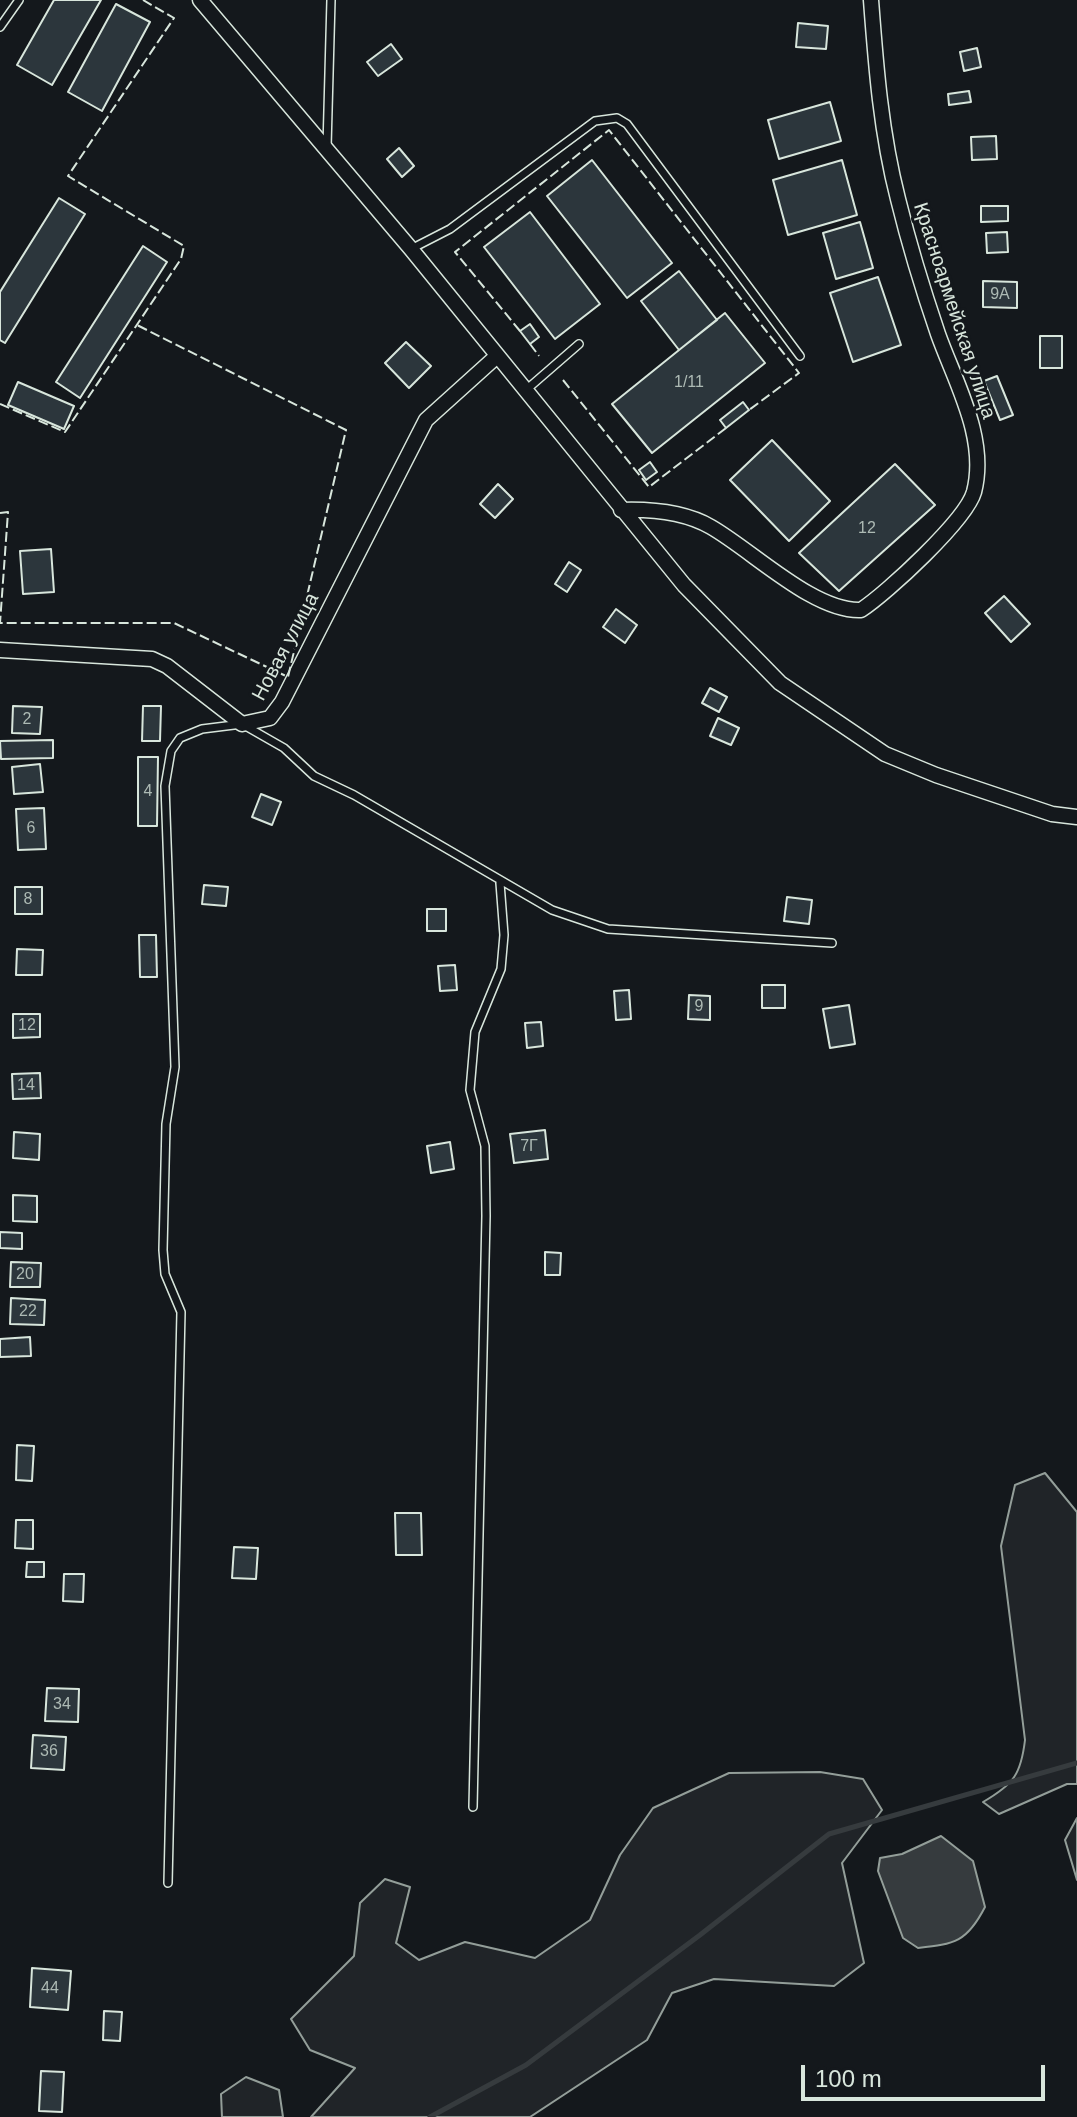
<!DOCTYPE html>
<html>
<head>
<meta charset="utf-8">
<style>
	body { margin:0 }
	#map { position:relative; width:1077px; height:2117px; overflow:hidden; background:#14181c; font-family:Helvetica,sans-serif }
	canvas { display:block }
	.scale { position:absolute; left:801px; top:2065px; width:244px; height:36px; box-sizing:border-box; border:4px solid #d8e6dc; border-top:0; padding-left:10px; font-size:24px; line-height:28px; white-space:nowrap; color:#d8e6dc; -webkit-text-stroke:6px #14181c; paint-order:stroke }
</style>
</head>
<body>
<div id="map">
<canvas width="1077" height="2117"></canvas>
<div class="scale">100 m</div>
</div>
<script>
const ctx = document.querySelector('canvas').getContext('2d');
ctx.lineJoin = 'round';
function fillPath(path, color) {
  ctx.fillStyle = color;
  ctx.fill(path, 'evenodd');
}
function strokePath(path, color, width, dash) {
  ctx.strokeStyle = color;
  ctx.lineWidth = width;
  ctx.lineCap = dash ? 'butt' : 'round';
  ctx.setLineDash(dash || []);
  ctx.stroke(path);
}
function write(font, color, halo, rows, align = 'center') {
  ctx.font = font + ' Helvetica,sans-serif';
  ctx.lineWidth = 6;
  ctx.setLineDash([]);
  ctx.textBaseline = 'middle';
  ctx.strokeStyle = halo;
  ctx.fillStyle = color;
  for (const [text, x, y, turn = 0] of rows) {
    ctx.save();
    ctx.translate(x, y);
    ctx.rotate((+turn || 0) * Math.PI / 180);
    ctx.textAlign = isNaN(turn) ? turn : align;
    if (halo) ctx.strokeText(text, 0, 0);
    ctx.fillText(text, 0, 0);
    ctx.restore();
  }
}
const green = new Path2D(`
	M1045 1473 1077 1512V1784H1067L999 1814 983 1802C1014 1784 1021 1774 1025 1740L1001 1546 1015 1485Z
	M820 1772 863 1779 882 1810 842 1863 864 1963 834 1986 714 1979 672 1993 647 2040 530 2117H311L355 2068 310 2050 291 2019 354 1956 360 1903 385 1879 410 1887 396 1943 419 1960 465 1942 535 1958 590 1920 620 1855 653 1808 729 1773Z
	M1077 1818V1880L1065 1840Z
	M246 2077 279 2090 283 2117H222L221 2094Z`);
const water = new Path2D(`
	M941 1836 973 1861 985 1907C967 1942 955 1944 918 1948L903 1938 878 1871 880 1858 902 1854Z`);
const stream = new Path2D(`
	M430 2117 526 2065 700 1935 829 1834 1077 1763`);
const building = new Path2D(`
	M54 0H101L52 85 17 65Z
	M116 4 150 22 102 111 68 92Z
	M798 23 828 26 826 49 796 47Z
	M391 44 402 59 378 76 367 62Z
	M977 48 981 67 964 71 960 52Z
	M969 91 971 102 949 105 948 94Z
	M830 102 841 141 779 159 768 120Z
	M996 136 997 159 972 160 971 137Z
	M399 148 414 166 402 177 387 159Z
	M592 160 672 263 627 298 547 196Z
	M842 160 857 215 788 235 773 180Z
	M59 198 85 214 5 343 0 340V292Z
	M981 206H1008V221L981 222Z
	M530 212 600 304 555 339 484 247Z
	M860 222 873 268 836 279 823 233Z
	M1007 232 1008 252 987 253 986 233Z
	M143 246 167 262 80 398 56 382Z
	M679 271 717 320 679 350 641 301Z
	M878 277 901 345 853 362 830 293Z
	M983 281 1017 282V308L983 307Z
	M725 313 765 363 652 453 612 404Z
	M530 324 539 337 530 344 520 331Z
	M1040 336H1062V368H1040Z
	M406 342 431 366 409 388 385 363Z
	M997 376 1013 415 1000 420 984 381Z
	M18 382 74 406 64 429 8 405Z
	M743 402 749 410 726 428 720 420Z
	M772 440 830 501 789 541 730 480Z
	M650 462 657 472 646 480 639 470Z
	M895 464 935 505 839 591 799 553Z
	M498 484 513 499 495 518 480 504Z
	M51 549 54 592 23 594 20 551Z
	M569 562 581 570 567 592 555 584Z
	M1004 596 1030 624 1011 642 985 613Z
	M616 609 637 625 625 643 603 627Z
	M710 688 727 697 719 712 702 703Z
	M13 706 42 707 40 734 12 733Z
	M143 706H161L160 741H142Z
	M718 718 739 728 731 745 710 736Z
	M53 740V758L1 759 0 741Z
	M138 757H158L157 826H138Z
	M40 764 43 792 14 794 12 767Z
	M261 794 281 802 272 825 252 817Z
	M44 808 46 849 18 850 16 809Z
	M204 885 228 887 226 906 202 904Z
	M15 887H42V914H15Z
	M787 897 812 900 809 924 784 921Z
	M427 909H446V931H427Z
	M139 935H156L157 977H140Z
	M17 949 43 950 42 975H16Z
	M455 965 457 990 440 991 438 966Z
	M762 985H785V1008H762Z
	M629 990 631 1019 616 1020 614 991Z
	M689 995 710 996V1020L688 1019Z
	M849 1005 855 1044 830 1048 823 1009Z
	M13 1014H40V1037L13 1038Z
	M541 1022 543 1046 527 1048 525 1023Z
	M40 1073 41 1098 13 1099 12 1074Z
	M545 1130 548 1159 514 1163 510 1134Z
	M14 1132 40 1134 39 1160 13 1158Z
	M450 1142 454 1169 431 1173 427 1146Z
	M13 1195 37 1196V1222L13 1221Z
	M0 1232 22 1233V1249L0 1248Z
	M545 1252 561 1253 560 1275H545Z
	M11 1262 41 1263 40 1287H10Z
	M11 1298 45 1300 44 1325 10 1324Z
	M30 1337 31 1356 0 1357V1339Z
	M17 1445 34 1446 32 1481 16 1480Z
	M395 1513H421L422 1555H396Z
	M16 1520H33V1549L15 1548Z
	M234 1547 258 1548 256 1579 232 1578Z
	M27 1562H44V1577H26Z
	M64 1574H84L83 1602 63 1601Z
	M47 1688 79 1689 78 1722 45 1721Z
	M33 1735 66 1737 64 1770 31 1768Z
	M32 1968 71 1971 68 2010 30 2007Z
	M104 2011 122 2012 120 2041 103 2040Z
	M41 2071 64 2072 62 2112 39 2111Z`);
const service = new Path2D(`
	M0 27 19 0
	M327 147 331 0
	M411 249 450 229 595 121 617 118 627 124 800 356
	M526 390 579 344
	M473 1807 486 1216 485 1146 470 1090 475 1032 501 969 504 935 500 883
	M168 1883 181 1312 165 1274 163 1250 166 1124 175 1067 165 786 171 751 180 738 202 729 242 724 284 748 314 776 354 795 552 910 608 929 832 943`);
const minor = new Path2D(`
	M200 0 411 249 684 585 780 683 885 754 936 775 1052 814 1077 817
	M621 510C650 509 685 512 711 527 753 551 814 612 861 610 887 593 966 520 974 492 988 438 955 382 938 334 923 290 909 244 898 199 881 133 876 67 871 0
	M0 650 152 659 167 666 242 724 270 718 282 702 426 420 497 356`);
const fence = new Path2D(`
	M520 331 455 252 609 130 799 373 749 410
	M530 344 539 356
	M563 380 649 487 726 428
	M0 404 65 432 181 259 184 246 68 176 174 18 143 0
	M0 513 8 512 0 623H174L288 677 346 430 137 325`);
const numberNames = [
	["9А",1000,295],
	["1/11",689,383],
	["12",867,529],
	["2",27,720],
	["4",148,792],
	["6",31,829],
	["8",28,900],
	["9",699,1007],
	["12",27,1026],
	["14",26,1086],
	["7Г",529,1147],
	["20",25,1275],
	["22",28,1312],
	["34",62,1705],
	["36",49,1752],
	["44",50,1989]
];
const streetNames = [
	["Красноармейская улица",954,311,72],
	["Новая улица",286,647,-62]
];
fillPath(green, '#202428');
strokePath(green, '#939e99', 2);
fillPath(water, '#363b3e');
strokePath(water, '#939e99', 2);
strokePath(stream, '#363b3e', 5);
fillPath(building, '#2c363c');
strokePath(building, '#d8e6dc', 2);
strokePath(service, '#d8e6dc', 10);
strokePath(minor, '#d8e6dc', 17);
strokePath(service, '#14181c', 7);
strokePath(minor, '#14181c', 14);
strokePath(fence, '#d8e6dc', 2, [10, 4]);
write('16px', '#adbab4', null, numberNames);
write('20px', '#d8e6dc', '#14181c', streetNames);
</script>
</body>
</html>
